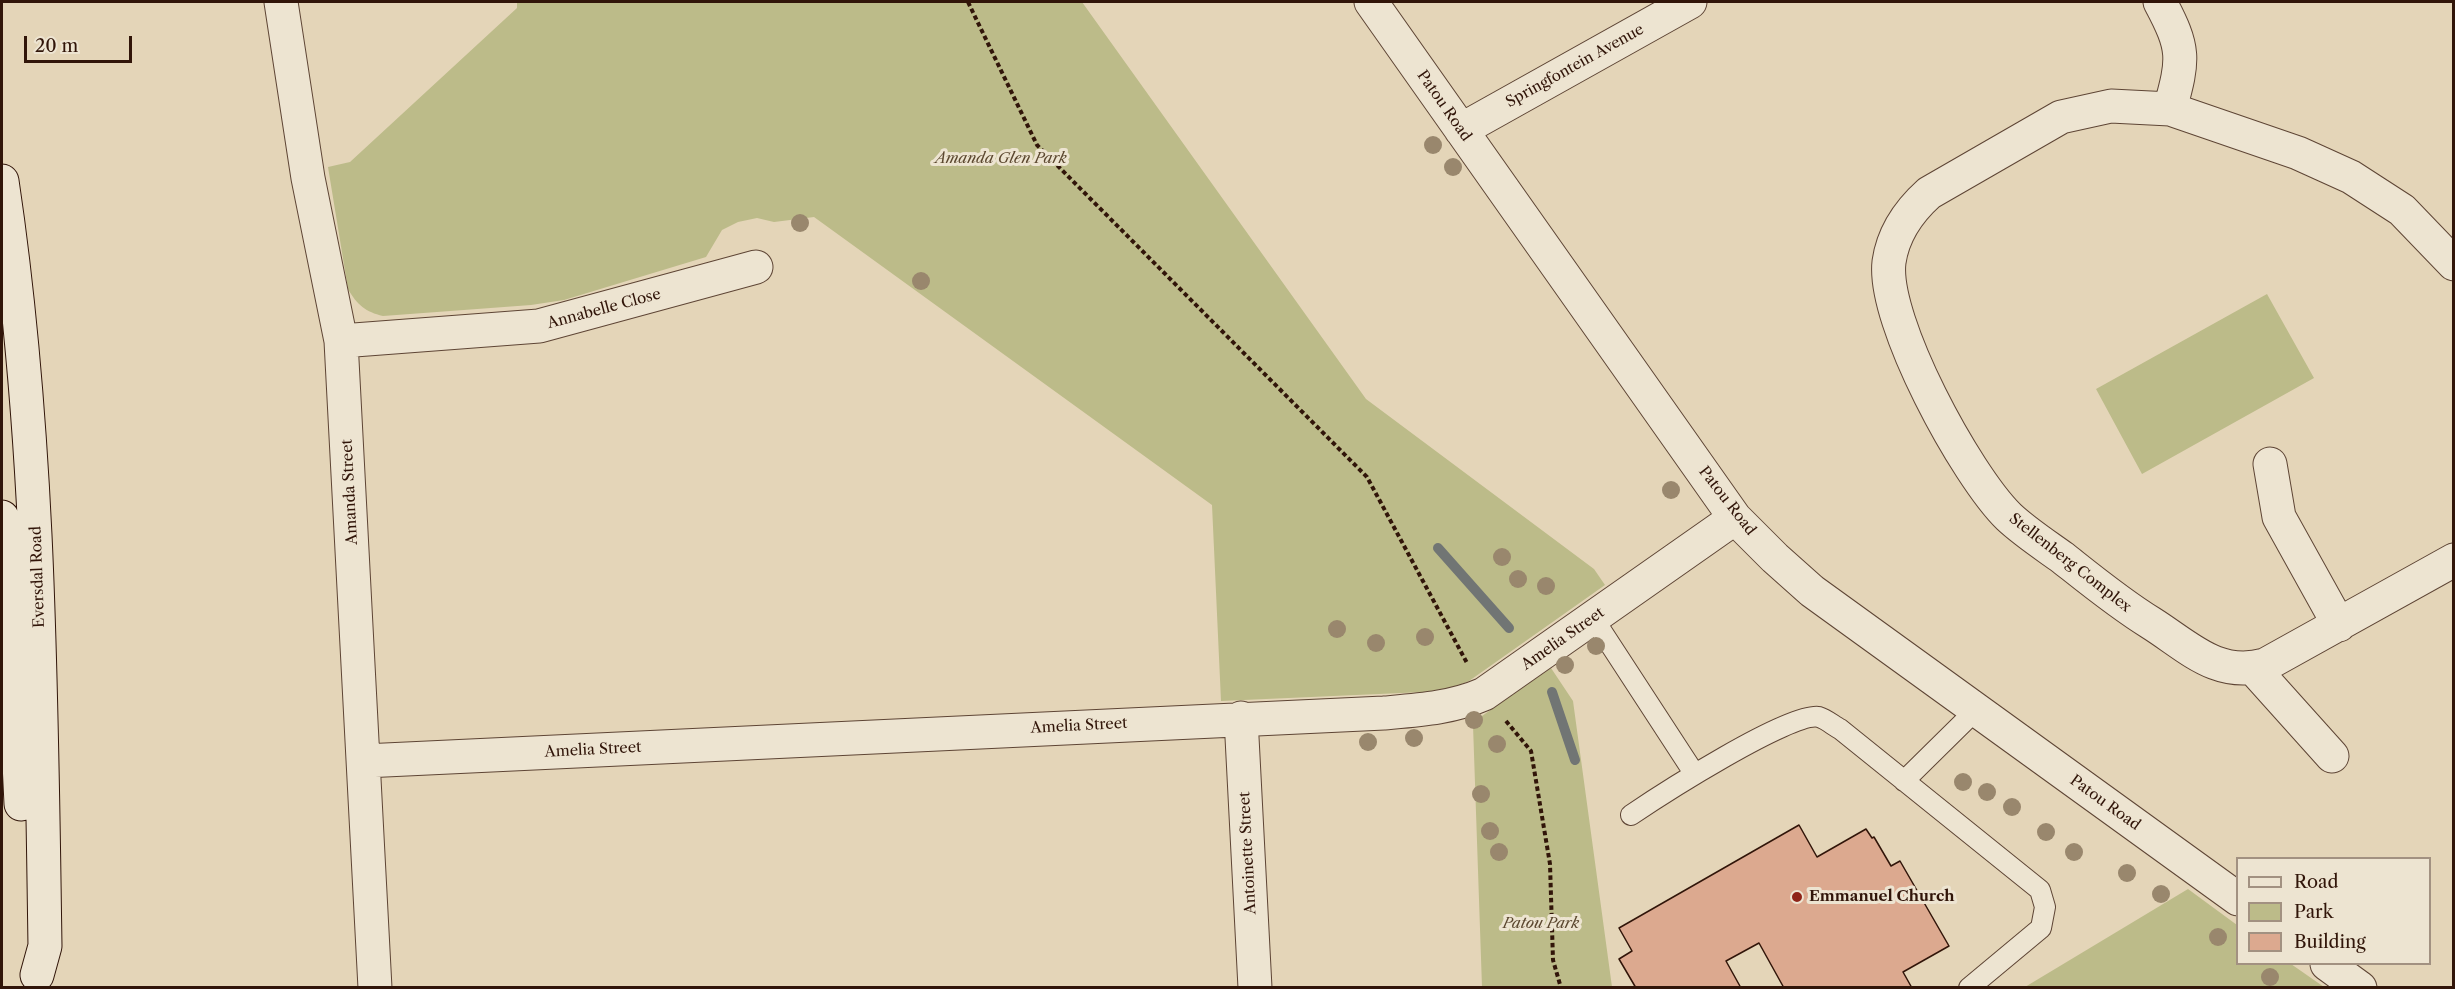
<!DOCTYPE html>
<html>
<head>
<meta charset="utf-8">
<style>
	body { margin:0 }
	#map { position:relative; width:2455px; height:989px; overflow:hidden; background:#e4d5b8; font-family:"Libre Caslon Text",serif }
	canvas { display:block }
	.frame { position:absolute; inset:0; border:3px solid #311509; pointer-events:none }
	.legend { position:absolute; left:2236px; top:857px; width:195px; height:108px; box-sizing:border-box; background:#ede4d1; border:2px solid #a29181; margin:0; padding:8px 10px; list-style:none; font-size:18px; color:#311509 }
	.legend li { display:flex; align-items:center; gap:12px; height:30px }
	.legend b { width:30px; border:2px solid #a29181 }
	.scale { position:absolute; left:24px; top:36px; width:108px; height:27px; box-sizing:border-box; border:3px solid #311509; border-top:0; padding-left:8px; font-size:18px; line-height:21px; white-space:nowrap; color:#311509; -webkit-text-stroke:4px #ede4d1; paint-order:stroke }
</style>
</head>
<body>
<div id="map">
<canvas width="2455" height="989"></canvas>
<div class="frame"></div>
<ul class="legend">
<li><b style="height:8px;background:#ede4d1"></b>Road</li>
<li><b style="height:16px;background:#bcbb89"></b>Park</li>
<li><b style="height:16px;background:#dca98f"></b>Building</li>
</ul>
<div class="scale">20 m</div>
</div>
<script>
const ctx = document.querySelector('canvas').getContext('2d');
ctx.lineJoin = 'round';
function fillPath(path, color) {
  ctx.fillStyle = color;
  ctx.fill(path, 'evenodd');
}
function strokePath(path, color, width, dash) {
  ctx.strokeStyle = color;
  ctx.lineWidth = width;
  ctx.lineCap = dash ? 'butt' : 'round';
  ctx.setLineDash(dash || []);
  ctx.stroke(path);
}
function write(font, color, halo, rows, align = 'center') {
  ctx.font = font + ' "Libre Caslon Text",serif';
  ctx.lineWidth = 6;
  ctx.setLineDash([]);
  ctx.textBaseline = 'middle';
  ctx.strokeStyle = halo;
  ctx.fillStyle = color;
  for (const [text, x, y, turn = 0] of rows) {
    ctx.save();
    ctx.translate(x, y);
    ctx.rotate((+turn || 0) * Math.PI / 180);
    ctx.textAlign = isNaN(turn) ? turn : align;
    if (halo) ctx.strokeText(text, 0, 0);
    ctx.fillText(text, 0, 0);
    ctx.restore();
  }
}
const green = new Path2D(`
	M517 2H1082L1366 399 1594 569 1605 585 1469 681 1455 687 1424 692 1221 701 1212 505 814 217 774 222 757 218 738 222 722 230 706 257 564 300 531 305 383 316C366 312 357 305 348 289L328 167 350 162 517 8Z
	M2267 294 2314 378 2142 474 2096 389Z
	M1551 668 1573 701 1612 987H1482L1473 725 1479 718Z
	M2188 889 2237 925 2238 964H2291L2324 987H2025Z`);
const stream = new Path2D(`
	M1438 548 1509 628
	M1552 692 1575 760`);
const building = new Path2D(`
	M1799 825 1817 857 1866 829 1872 838 1874 837 1891 866 1900 861 1949 946 1903 972 1912 988H1784L1759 943 1726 961 1741 988H1636L1619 959 1632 951 1619 928Z`);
const path = new Path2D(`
	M968 2 1037 145 1367 477 1467 663
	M1506 721 1531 751 1550 864 1553 960 1561 988`);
const lane = new Path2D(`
	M1593 618 1694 773
	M1904 781 1976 710
	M1631 815C1659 796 1791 711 1819 717 1826 719 1834 726 1840 729L2040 890 2045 907 2041 928 1969 988`);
const street = new Path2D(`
	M281 2 308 178 341 341 375 988
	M1371 2 1735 518 1775 558 1812 591 2238 899
	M2160 2C2185 49 2184 58 2170 109
	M1461 130 1690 2
	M2454 264 2402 210 2351 177 2298 153 2170 109 2111 106 2061 117 1929 193C1909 211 1893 234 1889 262 1882 321 1966 475 2009 517 2025 532 2045 545 2063 558 2092 581 2120 604 2151 623 2189 647 2217 678 2265 665L2454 560
	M341 341 539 326 756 267
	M2270 464 2279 517 2339 625
	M2253 668 2332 756
	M1241 718 1255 988
	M364 761 1384 713C1418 710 1452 708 1484 694L1735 518
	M2327 964 2360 988`);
const secondary = new Path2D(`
	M2 181C40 435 41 690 45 946L37 975
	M2 517 11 599 21 804`);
const trees = [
	[1433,145],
	[1453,167],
	[800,223],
	[921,281],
	[1671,490],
	[1502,557],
	[1518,579],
	[1546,586],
	[1337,629],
	[1425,637],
	[1376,643],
	[1596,646],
	[1565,665],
	[1474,720],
	[1414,738],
	[1368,742],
	[1497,744],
	[1963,782],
	[1987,792],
	[1481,794],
	[2012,807],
	[1490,831],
	[2046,832],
	[1499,852],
	[2074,852],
	[2127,873],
	[2161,894],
	[2218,937],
	[2270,977]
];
const markers = [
	[1797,897,6,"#8f2418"]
];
const streetNames = [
	["Springfontein Avenue",1575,66,-29],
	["Patou Road",1444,106,55],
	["Annabelle Close",604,309,-15],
	["Amanda Street",350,492,-93],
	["Patou Road",1727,501,52],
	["Stellenberg Complex",2070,563,38],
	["Eversdal Road",38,577,-92],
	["Amelia Street",1563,639,-35],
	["Amelia Street",1079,726,-3],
	["Amelia Street",593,750,-3],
	["Patou Road",2105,803,36],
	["Antoinette Street",1248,853,-93]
];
const parkNames = [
	["Amanda Glen Park",1001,159],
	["Patou Park",1541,924]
];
const poiNames = [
	["Emmanuel Church",1809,897]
];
fillPath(green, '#bcbb89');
strokePath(stream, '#717574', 10);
fillPath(building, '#dca98f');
strokePath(building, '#311509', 1.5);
strokePath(lane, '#5e4535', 22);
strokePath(street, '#5e4535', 35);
strokePath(secondary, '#311509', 35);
strokePath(path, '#311509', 4, [4.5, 3]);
strokePath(lane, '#ede4d1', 20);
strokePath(street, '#ede4d1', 33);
strokePath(secondary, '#ede4d1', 33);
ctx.fillStyle = '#99876d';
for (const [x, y] of trees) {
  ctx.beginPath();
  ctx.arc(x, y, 9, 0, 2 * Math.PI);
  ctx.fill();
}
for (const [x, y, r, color] of markers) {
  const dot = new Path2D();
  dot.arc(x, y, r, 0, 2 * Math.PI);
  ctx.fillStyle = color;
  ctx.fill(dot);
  strokePath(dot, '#ede4d1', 2);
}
write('15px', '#311509', '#ede4d1', streetNames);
write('italic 15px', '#5b472f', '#ede4d1', parkNames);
write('bold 15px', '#311509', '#ede4d1', poiNames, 'left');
</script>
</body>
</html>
